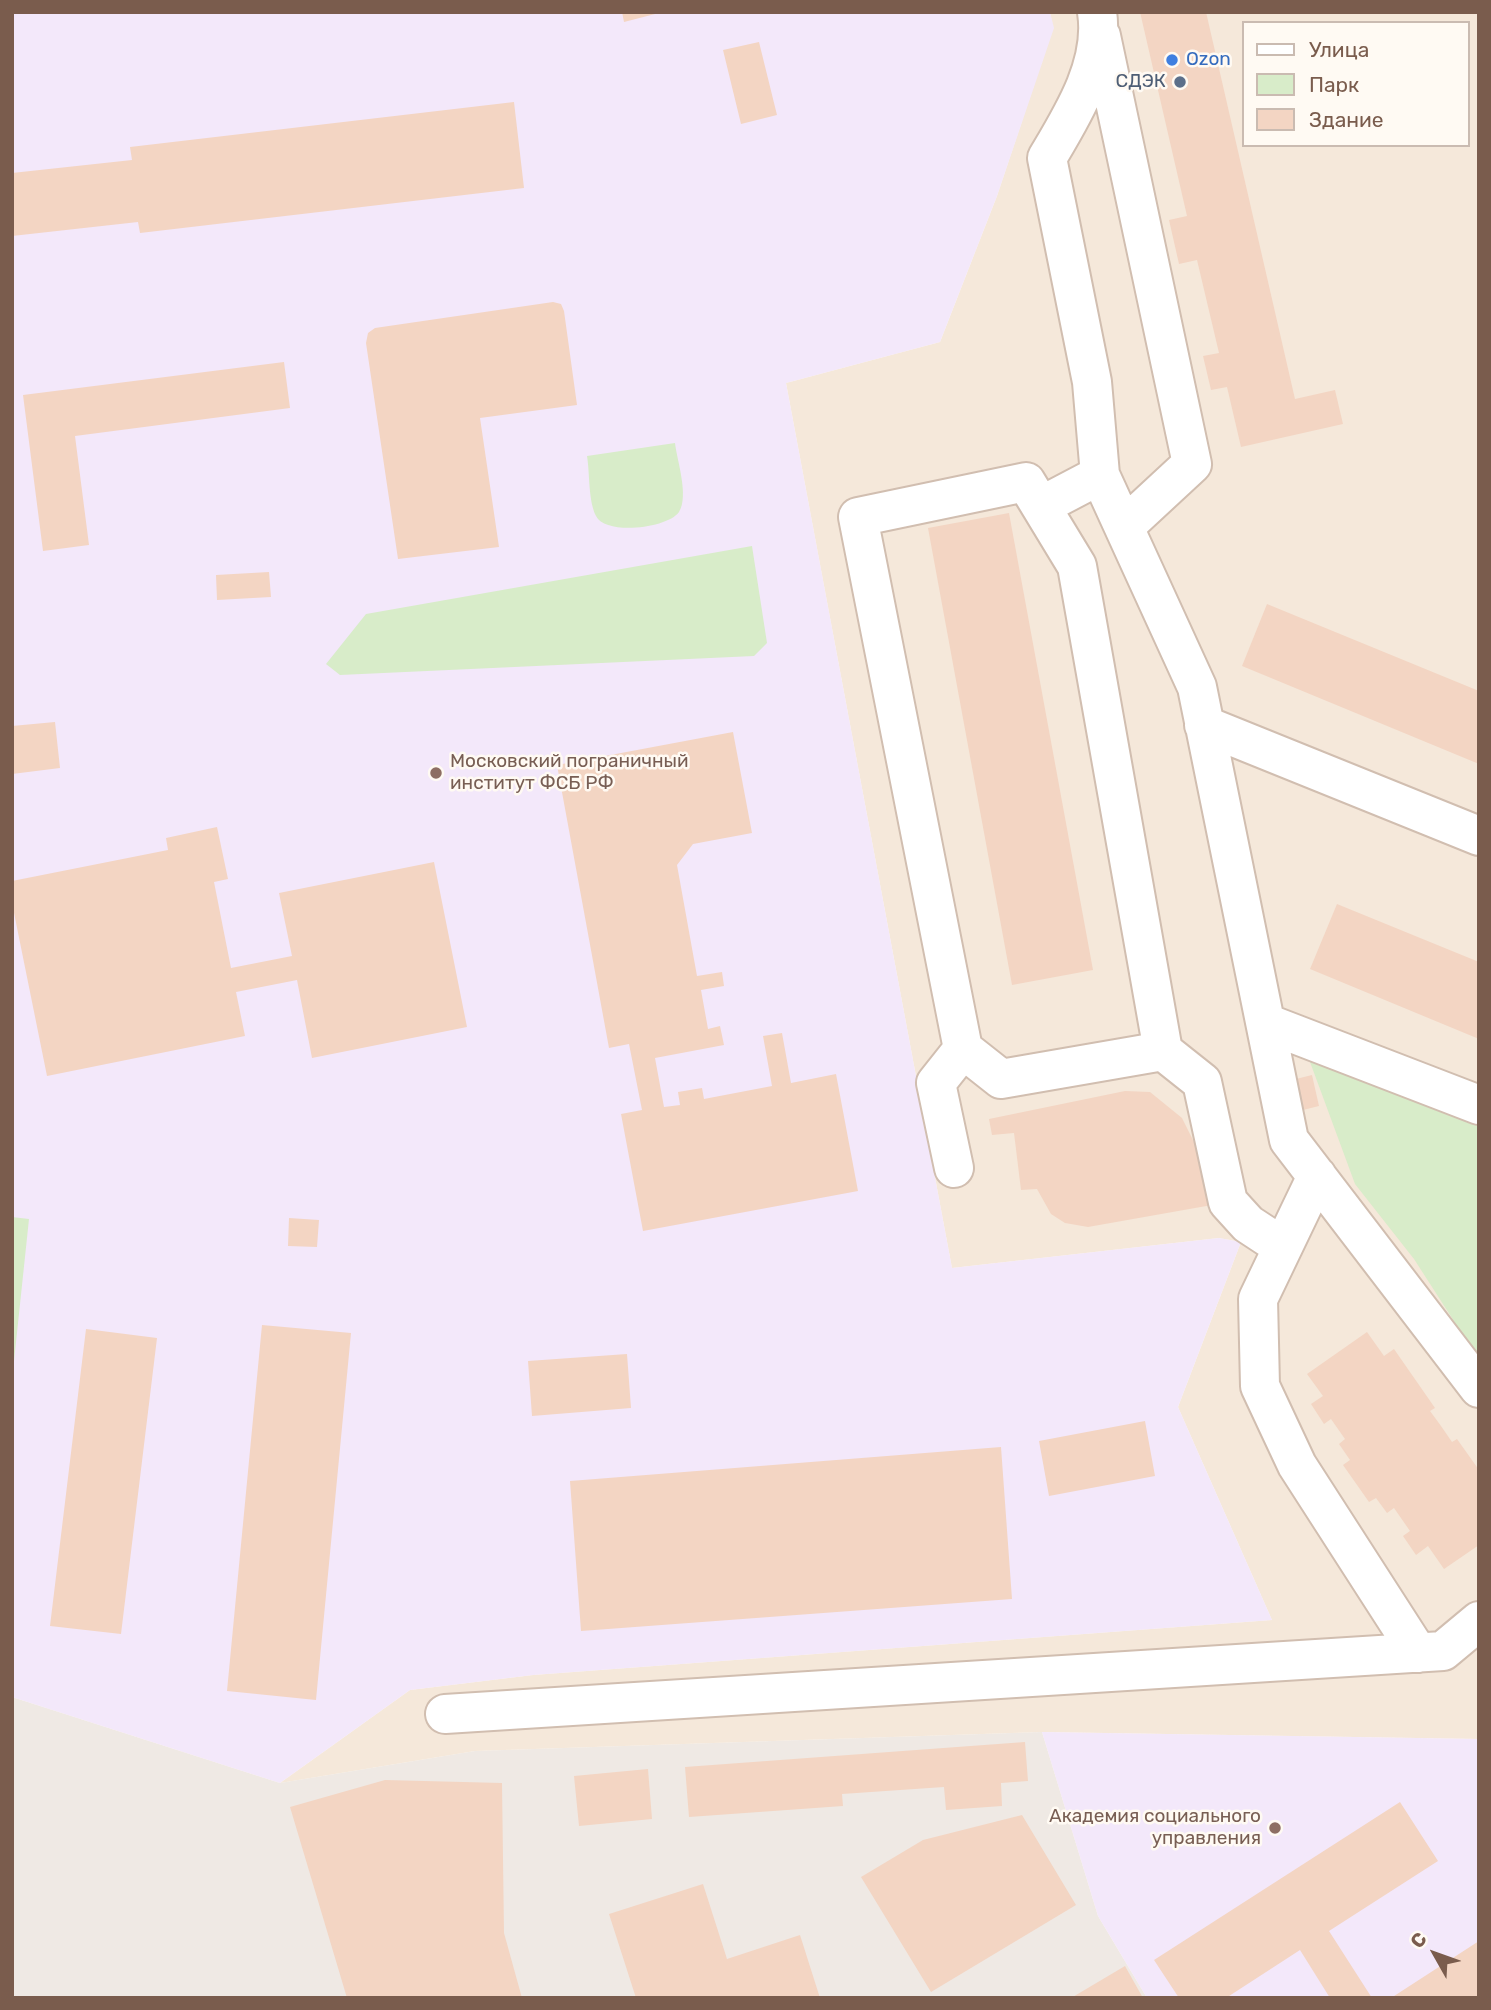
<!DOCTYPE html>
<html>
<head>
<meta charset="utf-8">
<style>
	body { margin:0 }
	#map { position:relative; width:1491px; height:2010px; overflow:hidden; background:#fdf6ec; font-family:Rubik,sans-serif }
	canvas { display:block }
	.frame { position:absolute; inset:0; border:14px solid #7a5c4d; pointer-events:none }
	.legend { position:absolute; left:1242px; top:21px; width:228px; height:126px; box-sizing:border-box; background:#fffaf3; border:2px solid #cabbb1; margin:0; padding:9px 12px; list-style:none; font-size:21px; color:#7a5c4d }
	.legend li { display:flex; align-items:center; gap:14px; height:35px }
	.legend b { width:35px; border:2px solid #cabbb1 }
	.north { position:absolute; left:1400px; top:1919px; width:70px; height:70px; -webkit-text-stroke:5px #fffaf3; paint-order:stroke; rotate:310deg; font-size:19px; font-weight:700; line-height:28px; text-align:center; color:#7a5c4d }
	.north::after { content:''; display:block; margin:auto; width:24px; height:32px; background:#7a5c4d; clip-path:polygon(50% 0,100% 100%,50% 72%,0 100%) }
</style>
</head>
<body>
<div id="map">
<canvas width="1491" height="2010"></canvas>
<div class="frame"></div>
<ul class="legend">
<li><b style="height:9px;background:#fff"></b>Улица</li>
<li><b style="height:19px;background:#d8ecc9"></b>Парк</li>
<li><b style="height:19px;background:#f3d5c3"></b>Здание</li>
</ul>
<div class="north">С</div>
</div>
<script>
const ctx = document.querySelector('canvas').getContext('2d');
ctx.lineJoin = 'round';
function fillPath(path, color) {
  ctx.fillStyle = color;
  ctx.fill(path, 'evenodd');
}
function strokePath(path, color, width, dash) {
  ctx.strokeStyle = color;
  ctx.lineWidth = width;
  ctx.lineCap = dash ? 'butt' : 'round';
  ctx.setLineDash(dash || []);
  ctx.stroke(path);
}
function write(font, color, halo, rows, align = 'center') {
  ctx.font = font + ' Rubik,sans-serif';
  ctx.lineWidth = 5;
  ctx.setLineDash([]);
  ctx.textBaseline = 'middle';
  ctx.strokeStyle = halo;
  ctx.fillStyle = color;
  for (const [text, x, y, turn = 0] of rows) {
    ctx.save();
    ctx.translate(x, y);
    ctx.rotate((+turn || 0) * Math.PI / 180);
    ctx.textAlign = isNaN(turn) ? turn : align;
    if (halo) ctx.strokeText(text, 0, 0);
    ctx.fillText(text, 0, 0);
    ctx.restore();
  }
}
const residential = new Path2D(`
	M1050 12H1479V1739L1042 1732 475 1751 280 1783 410 1690 533 1675 1272 1620 1178 1407 1241 1242 1219 1238 952 1268 786 383 940 342 997 196 1053 28ZM1244 23H1468V145H1244Z`);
const industrial = new Path2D(`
	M12 1697 280 1783 475 1751 1042 1732 1098 1916 1147 1998H12Z`);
const education = new Path2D(`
	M12 12H1050L1054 28 997 196 940 342 786 383 952 1268 1219 1238 1241 1242 1178 1407 1272 1620 533 1675 410 1690 280 1783 12 1697Z
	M1042 1732 1479 1739V1998H1147L1098 1916Z`);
const green = new Path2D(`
	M675 443C677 461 689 495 679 512 668 528 606 536 596 516 588 500 590 474 587 456Z
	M752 546 767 643 754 656 340 675 326 664 366 614Z
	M1303 1043 1479 1095V1360L1414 1259 1355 1184Z
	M12 1217 29 1219 14 1361H12Z`);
const building = new Path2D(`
	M622 12H659V13L624 22Z
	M1140 12H1206L1295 399 1335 390 1343 424 1241 447 1227 387 1211 390 1203 356 1219 353 1197 260 1179 264 1169 220 1187 216Z
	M759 42 777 115 741 124 723 50Z
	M514 102 524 188 140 233 138 222 12 236V173L132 160 130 147Z
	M553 302 561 304 564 311 577 405 480 418 499 547 398 559 366 343 368 333 375 328Z
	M284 362 290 408 75 436 89 545 43 551 23 395Z
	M1009 513 1093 970 1012 985 928 528Z
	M269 572 271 597 217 600 216 575Z
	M1267 604 1479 691V764L1242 666Z
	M55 722 60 768 12 774V726Z
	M733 732 752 833 693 844 677 865 697 976 722 972 724 986 701 990 708 1029 720 1026 724 1045 655 1058 664 1107 680 1105 678 1092 702 1088 704 1099 772 1086 763 1036 782 1033 791 1083 836 1074 858 1191 643 1231 621 1114 642 1110 629 1044 609 1048 557 765Z
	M217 827 228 879 214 882 231 968 292 956 279 893 434 862 467 1027 312 1058 297 980 236 992 245 1036 47 1076 12 903V881L168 850 166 838Z
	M1337 904 1479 962V1039L1310 969Z
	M1312 1075 1319 1106 1291 1113 1284 1082Z
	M1125 1091 1150 1092 1182 1118 1194 1142H1201L1212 1205 1088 1227 1065 1223 1051 1214 1037 1189 1021 1190 1014 1133 992 1135 989 1119Z
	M289 1218 319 1220 317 1247 288 1246Z
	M262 1325 351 1333 316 1700 227 1691Z
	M86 1329 157 1338 121 1634 50 1626Z
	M1367 1332 1384 1356 1394 1349 1435 1408 1430 1411 1441 1426 1452 1442 1457 1439 1479 1470V1545L1444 1569 1428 1546 1416 1555 1403 1536 1410 1531 1394 1508 1387 1513 1376 1498 1369 1502 1343 1465 1350 1460 1339 1444 1345 1439 1331 1419 1324 1424 1311 1404 1323 1396 1307 1374Z
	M627 1354 631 1408 532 1416 528 1361Z
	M1145 1421 1155 1476 1049 1496 1039 1441Z
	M1001 1447 1012 1599 581 1631 570 1481Z
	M1025 1742 1028 1781 1001 1783 1002 1806 946 1810 944 1787 842 1794 843 1806 689 1817 685 1767Z
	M648 1769 652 1819 579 1826 574 1776Z
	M385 1780 502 1783 504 1933 522 1998H347L290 1807Z
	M1400 1802 1438 1861 1329 1931 1372 1998H1330L1300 1950 1226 1998H1179L1154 1960Z
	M1022 1815 1076 1905 931 1992 861 1877 923 1840Z
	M703 1884 727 1959 800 1935 820 1998H636L609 1914Z
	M1479 1941V1998H1391Z
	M1125 1966 1143 1998H1071Z`);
const minor = new Path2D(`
	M1097 12C1105 64 1072 116 1047 158L1092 382 1100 475 1197 687 1289 1140 1479 1388
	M1101 36 1192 464 1124 527
	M1041 506 1100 475
	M1204 725 1479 836
	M1266 1023 1479 1105
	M1163 1051 1001 1079 963 1049 858 517 1026 482 1077 566 1163 1051 1202 1082 1228 1202 1248 1224 1283 1247
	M954 1168 936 1083 963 1049
	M1317 1176 1258 1299 1260 1386 1297 1465 1418 1653
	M445 1714 1443 1651 1479 1621`);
const markers = [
	[1172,60,7,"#3f7fe0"],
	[1180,82,7,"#5c6f8a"],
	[436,773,7,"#8d6e63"],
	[1275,1828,7,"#8d6e63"]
];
const shopNames = [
	["Ozon",1186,60]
];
const serviceNames = [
	["СДЭК",1166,82]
];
const educationNames = [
	["Московский пограничный",450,762],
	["институт ФСБ РФ",450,784],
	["Академия социального",1261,1817,"right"],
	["управления",1261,1839,"right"]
];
fillPath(residential, '#f5e8da');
fillPath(industrial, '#efe9e4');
fillPath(education, '#f3e8fa');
fillPath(green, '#d8ecc9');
fillPath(building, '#f3d5c3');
strokePath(minor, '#d1beb0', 42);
strokePath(minor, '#fff', 38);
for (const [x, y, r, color] of markers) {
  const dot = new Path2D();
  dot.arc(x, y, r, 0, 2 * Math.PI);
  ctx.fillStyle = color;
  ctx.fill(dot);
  strokePath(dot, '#fffaf3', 2.5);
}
write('19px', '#366cbe', '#fffaf3', shopNames, 'left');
write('19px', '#4e5e75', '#fffaf3', serviceNames, 'right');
write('19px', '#785e54', '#fffaf3', educationNames, 'left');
</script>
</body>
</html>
